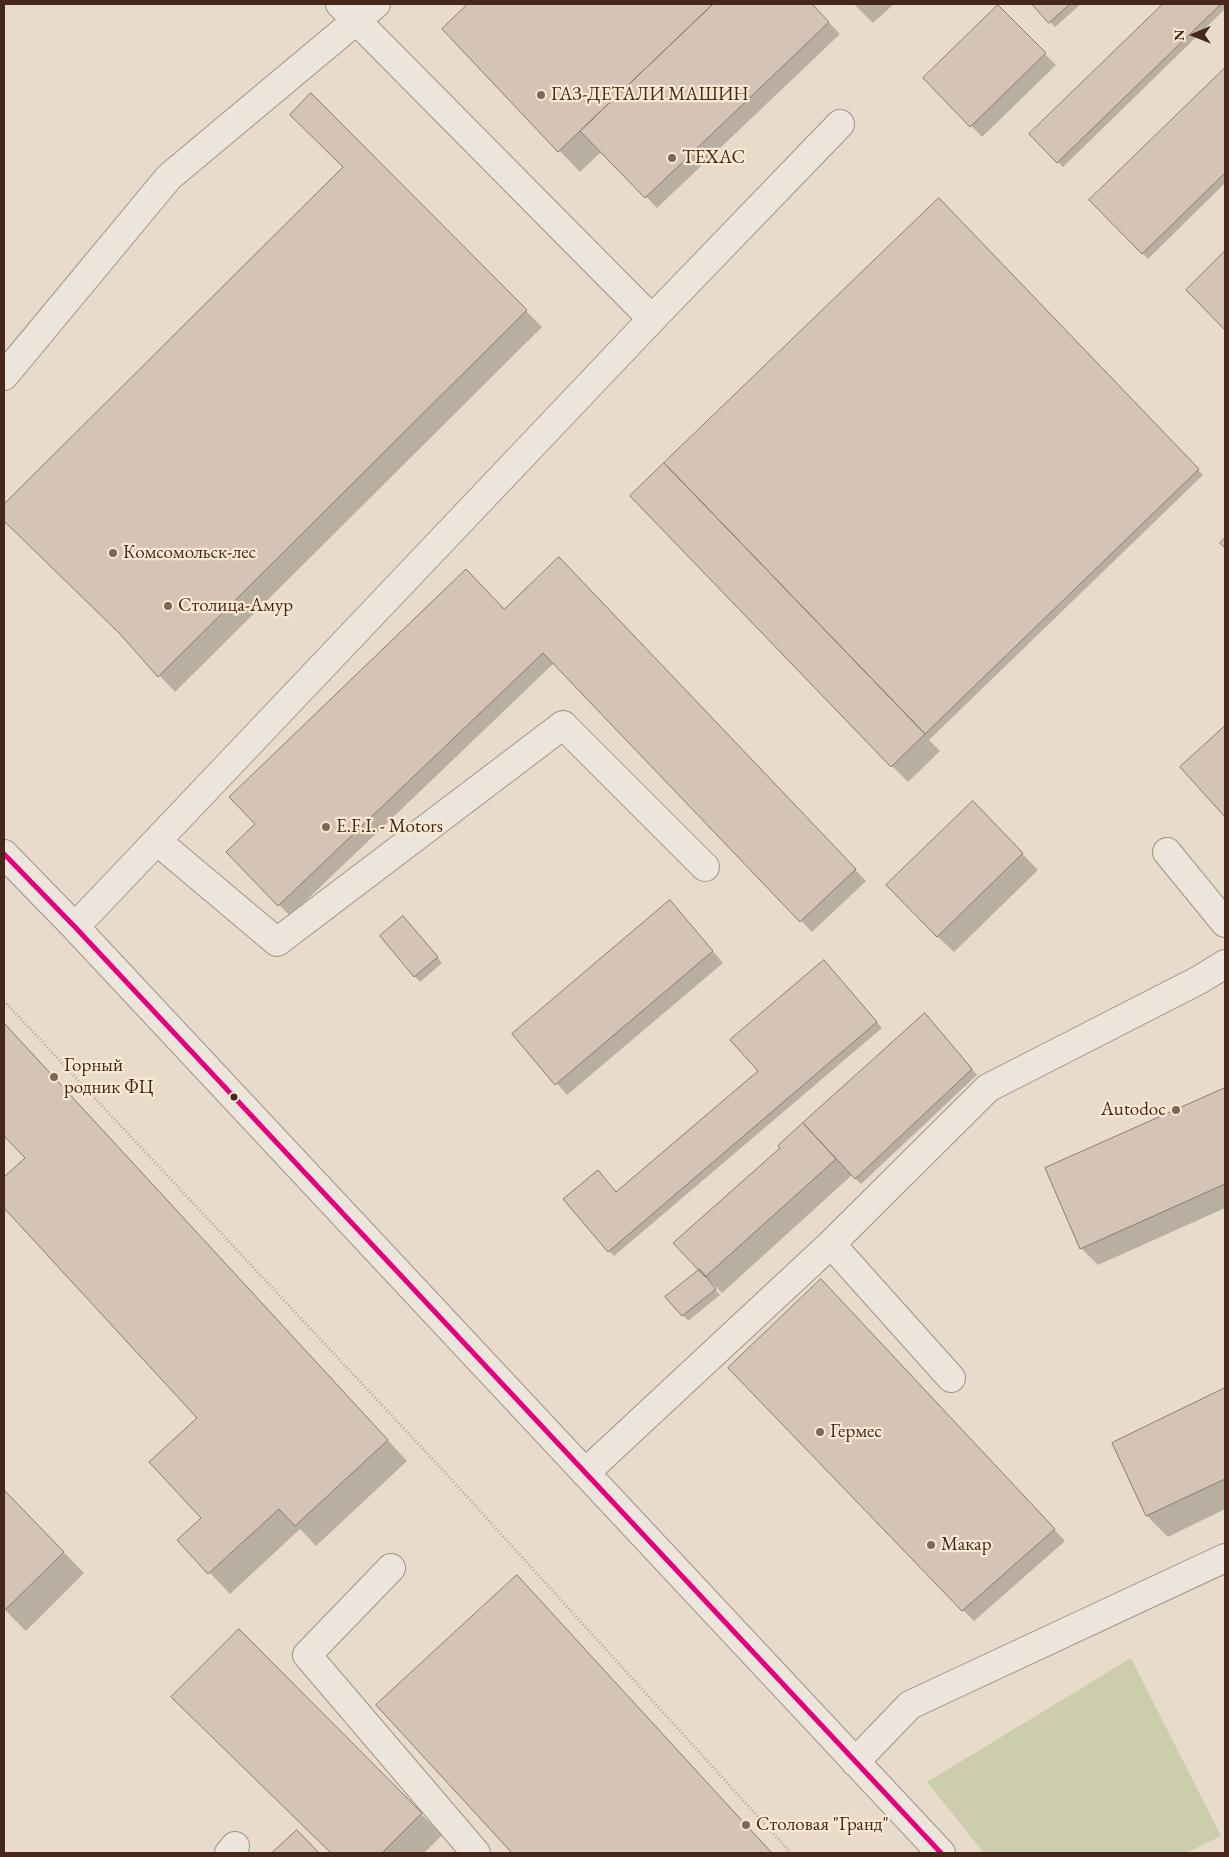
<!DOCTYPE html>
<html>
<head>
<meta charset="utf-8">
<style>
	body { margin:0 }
	#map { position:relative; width:1229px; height:1857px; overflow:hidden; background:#e8dbc9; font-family:"EB Garamond",serif }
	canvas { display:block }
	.frame { position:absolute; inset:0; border:5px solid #46271b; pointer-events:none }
	.north { position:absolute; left:1169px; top:10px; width:50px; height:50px; -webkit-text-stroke:4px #f8e9d3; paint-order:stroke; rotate:269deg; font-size:14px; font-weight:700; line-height:20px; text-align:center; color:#46271b }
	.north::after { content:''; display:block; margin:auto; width:18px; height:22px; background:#46271b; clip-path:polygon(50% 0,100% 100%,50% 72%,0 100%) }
</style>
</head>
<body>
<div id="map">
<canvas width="1229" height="1857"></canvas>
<div class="frame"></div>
<div class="north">N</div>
</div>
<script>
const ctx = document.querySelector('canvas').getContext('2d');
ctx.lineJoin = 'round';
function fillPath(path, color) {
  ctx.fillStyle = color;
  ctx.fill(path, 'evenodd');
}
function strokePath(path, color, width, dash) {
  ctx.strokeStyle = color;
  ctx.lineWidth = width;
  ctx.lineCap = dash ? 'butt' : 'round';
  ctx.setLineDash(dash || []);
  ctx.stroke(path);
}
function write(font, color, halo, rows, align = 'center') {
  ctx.font = font + ' "EB Garamond",serif';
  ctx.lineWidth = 4.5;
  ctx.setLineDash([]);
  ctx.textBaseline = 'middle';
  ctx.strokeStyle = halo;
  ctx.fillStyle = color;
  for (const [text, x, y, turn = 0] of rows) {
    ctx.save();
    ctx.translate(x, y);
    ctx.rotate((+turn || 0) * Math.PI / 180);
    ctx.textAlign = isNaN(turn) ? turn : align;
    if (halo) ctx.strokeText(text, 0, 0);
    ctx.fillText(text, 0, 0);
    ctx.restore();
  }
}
const green = new Path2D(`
	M1131 1658 1221 1836 1186 1853H984L927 1782Z`);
const shadow = new Path2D(`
	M469 4H811L840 34 657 208 602 151 580 172 443 29Z
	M854 4H894L873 23Z
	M1033 4H1081L1055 27Z
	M1164 4H1225V9L1063 167 1031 134Z
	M998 7 1056 65 982 137 925 78Z
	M1225 70V183L1148 259 1091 200Z
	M311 95 542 327 175 692 123 636 4 519V505L345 167Z
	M939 200 1203 475 929 740 940 751 908 782 892 766Z
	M1225 253V328L1188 290Z
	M570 570 866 881 812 932 554 663 290 916 228 852Z
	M1225 727V815L1181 767Z
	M989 819 1038 870 954 952 937 936Z
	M680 913 723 963 567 1095 514 1034Z
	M409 923 442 963 420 982 381 936Z
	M829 966 882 1028 614 1256 609 1251 617 1193 760 1072Z
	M925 1015 977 1075 861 1184 852 1175 722 1293 709 1280 708 1281 720 1295 688 1321 667 1297 700 1270 781 1148 780 1146Z
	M4 1023 407 1461 316 1546 300 1529 230 1594 179 1540 202 1518 198 1418 4 1207V1179L26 1158 4 1133Z
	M1225 1089V1208L1098 1265 1081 1248 1046 1169Z
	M832 1291 1065 1541 974 1621 963 1610Z
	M1225 1390V1509L1168 1537 1147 1516 1113 1443Z
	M4 1491 84 1573 26 1631 4 1609Z
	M537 1598 772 1853H514L378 1705Z
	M239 1631 442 1835 424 1853H333L193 1718Z`);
const building = new Path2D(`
	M468 4H710L712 5 558 152 442 29Z
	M710 4H812L829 22 645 198 580 131 712 5Z
	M1032 4H1070L1049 23Z
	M1163 4H1221L1057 163 1029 134Z
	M998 5 1046 53 970 127 923 78Z
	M1225 68V173L1142 254 1089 200Z
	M311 93 527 310 158 677 120 634 4 521V504L343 167 290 115Z
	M939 198 1199 469 925 734 664 463Z
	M1225 251V330L1186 290Z
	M664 463 925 734 891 767 630 496Z
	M1225 538V548L1220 543Z
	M559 557 856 869 800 922 543 653 278 906 226 852 255 824 229 797 466 569 504 609Z
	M1225 726V817L1180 767Z
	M973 801 1023 853 937 937 886 885Z
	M670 900 713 951 555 1085 512 1034Z
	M403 916 438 957 414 977 380 936Z
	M824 960 877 1022 608 1252 563 1199 598 1170 616 1192 758 1071 730 1040Z
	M925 1013 972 1069 855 1179 803 1123Z
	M4 1023 388 1440 295 1526 279 1509 208 1574 177 1540 201 1518 149 1462 197 1418 4 1208V1177L25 1158 4 1136Z
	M1225 1088V1184L1080 1249 1045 1168Z
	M803 1123 836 1159 705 1277 673 1243 780 1148 778 1146Z
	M700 1269 716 1289 682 1316 665 1297Z
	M821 1279 1055 1529 962 1611 728 1368Z
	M1225 1388V1479L1146 1516 1112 1443Z
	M4 1490 64 1552 4 1611Z
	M517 1575 746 1825 772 1853H512L376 1705Z
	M239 1629 422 1813 382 1853H331L171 1697Z
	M297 1830 319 1853H272Z`);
const path = new Path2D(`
	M4 1001 452 1480 791 1853`);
const minor = new Path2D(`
	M340 4 652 319
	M4 376 169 177 376 4
	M157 841 277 942 563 725 705 867
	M1167 852 1225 923
	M4 854 75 927 941 1853
	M75 927 652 319 840 124
	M831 1244 951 1378
	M585 1473 831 1244 988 1088 1199 980 1225 964
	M391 1568 307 1655 476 1853
	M855 1762 910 1705 1225 1558
	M229 1853 235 1846`);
const bus1 = new Path2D(`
	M4 854 75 927 941 1853`);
const markers = [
	[541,95,5,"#7f6658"],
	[672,158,5,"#7f6658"],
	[113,553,5,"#7f6658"],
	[168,606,5,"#7f6658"],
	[326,827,5,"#7f6658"],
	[54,1077,5,"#7f6658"],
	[234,1097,4.5,"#46271b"],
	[1176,1110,5,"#7f6658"],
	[820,1432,5,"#7f6658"],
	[931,1545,5,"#7f6658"],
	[746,1825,5,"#7f6658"]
];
const poiNames = [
	["ГАЗ-ДЕТАЛИ МАШИН",551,95],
	["ТЕХАС",682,158],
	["Комсомольск-лес",123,553],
	["Столица-Амур",178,606],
	["E.F.I. - Motors",336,827],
	["Горный",64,1066],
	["родник ФЦ",64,1088],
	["Autodoc",1166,1110,"right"],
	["Гермес",830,1432],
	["Макар",941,1545],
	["Столовая \"Гранд\"",756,1825]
];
fillPath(green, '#cccdad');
fillPath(shadow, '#0003');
fillPath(building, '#d5c3b6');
strokePath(building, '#877b71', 1);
strokePath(minor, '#9f9388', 30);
strokePath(path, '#aea59e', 3, [1, 2.5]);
strokePath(minor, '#ebe5dc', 28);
strokePath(bus1, '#e5007d', 5);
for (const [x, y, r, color] of markers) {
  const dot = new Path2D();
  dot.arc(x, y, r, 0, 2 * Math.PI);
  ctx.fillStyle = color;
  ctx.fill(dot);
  strokePath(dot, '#f8e9d3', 2);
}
write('19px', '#46271b', '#f8e9d3', poiNames, 'left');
</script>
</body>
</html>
